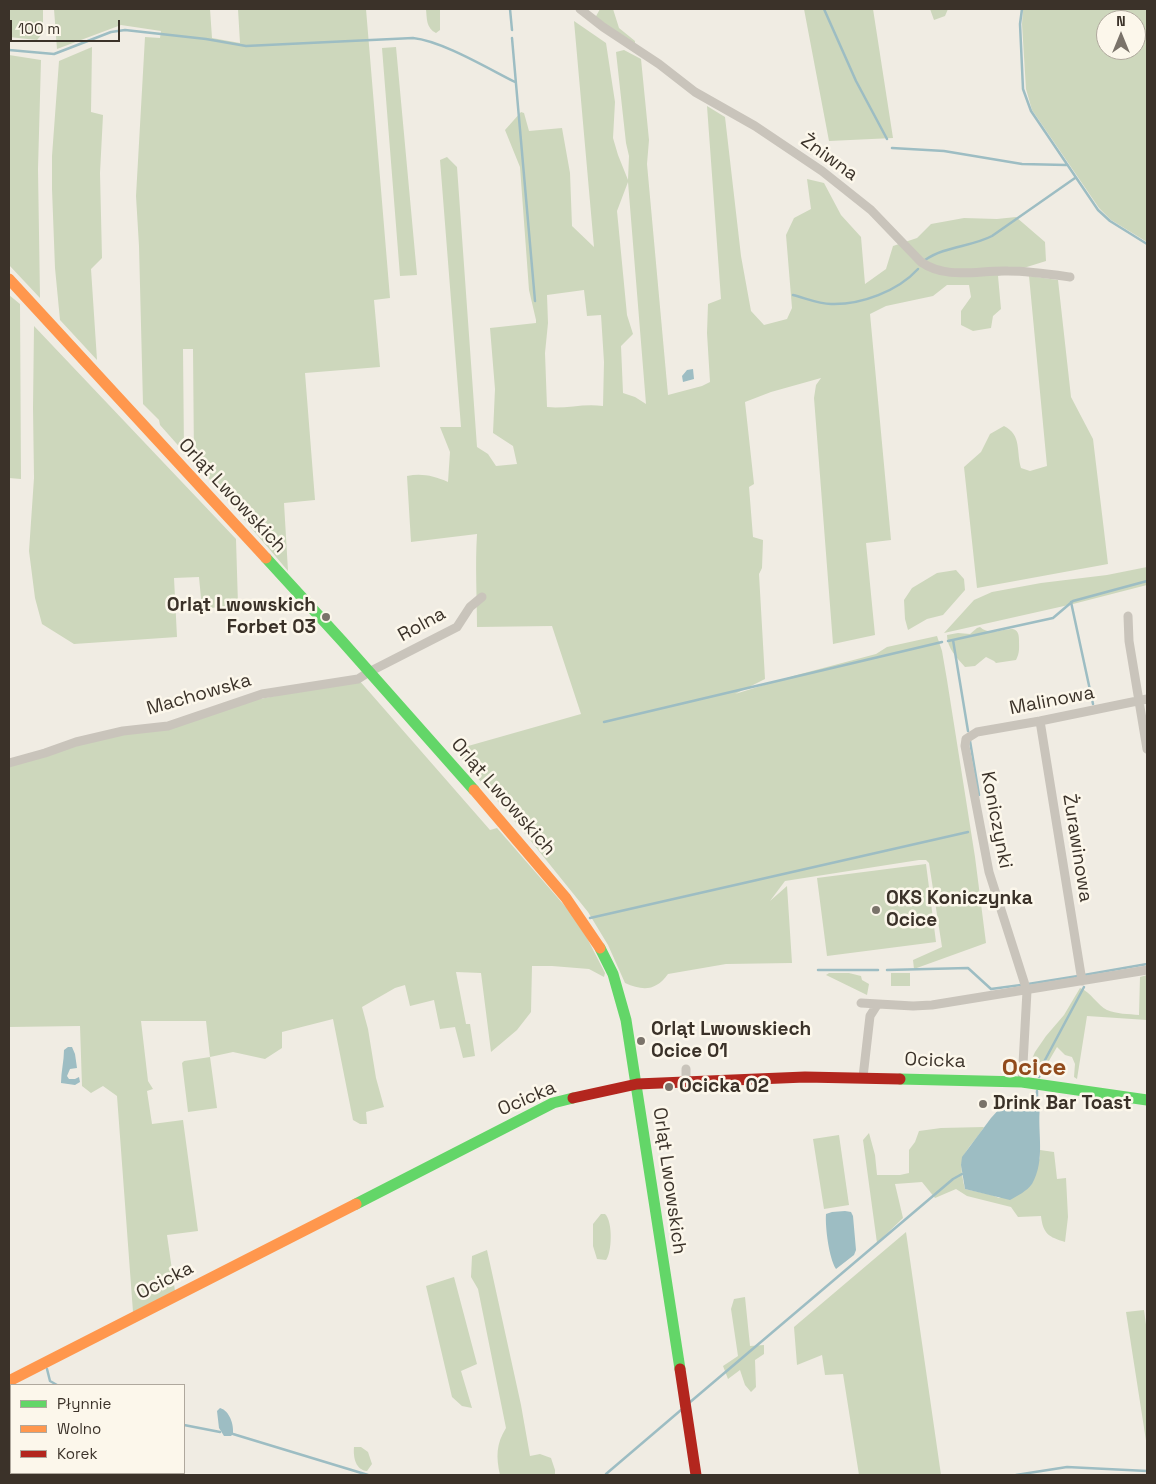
<!DOCTYPE html>
<html>
<head>
<meta charset="utf-8">
<style>
	body { margin:0 }
	#map { position:relative; width:1156px; height:1484px; overflow:hidden; background:#f0ece3; font-family:"Space Grotesk",sans-serif }
	canvas { display:block }
	.frame { position:absolute; inset:0; border:10px solid #3b3229; pointer-events:none }
	.legend { position:absolute; left:10px; top:1384px; width:175px; height:90px; box-sizing:border-box; background:#fcf7eb; border:1px solid #afa89d; margin:0; padding:6px 9px; list-style:none; font-size:15px; color:#3b3229 }
	.legend li { display:flex; align-items:center; gap:10px; height:25px }
	.legend b { width:25px; border:1px solid #afa89d }
	.north { position:absolute; left:1096px; top:10px; width:50px; height:50px; box-sizing:border-box; background:#fcf7eb; border:1px solid #afa89d; border-radius:50%; rotate:0deg; font-size:14px; font-weight:700; line-height:20px; text-align:center; color:#3b3229 }
	.north::after { content:''; display:block; margin:auto; width:18px; height:22px; background:#7a736a; clip-path:polygon(50% 0,100% 100%,50% 72%,0 100%) }
	.scale { position:absolute; left:10px; top:20px; width:110px; height:22px; box-sizing:border-box; border:2px solid #3b3229; border-top:0; padding-left:6px; font-size:15px; line-height:18px; white-space:nowrap; color:#3b3229; -webkit-text-stroke:4px #fcf7eb; paint-order:stroke }
</style>
</head>
<body>
<div id="map">
<canvas width="1156" height="1484"></canvas>
<div class="frame"></div>
<ul class="legend">
<li><b style="height:6px;background:#63d668"></b>Płynnie</li>
<li><b style="height:6px;background:#ff974d"></b>Wolno</li>
<li><b style="height:6px;background:#b3261e"></b>Korek</li>
</ul>
<div class="north">N</div>
<div class="scale">100 m</div>
</div>
<script>
const ctx = document.querySelector('canvas').getContext('2d');
ctx.lineJoin = 'round';
function fillPath(path, color) {
  ctx.fillStyle = color;
  ctx.fill(path, 'evenodd');
}
function strokePath(path, color, width, dash) {
  ctx.strokeStyle = color;
  ctx.lineWidth = width;
  ctx.lineCap = dash ? 'butt' : 'round';
  ctx.setLineDash(dash || []);
  ctx.stroke(path);
}
function write(font, color, halo, rows, align = 'center') {
  ctx.font = font + ' "Space Grotesk",sans-serif';
  ctx.lineWidth = 5;
  ctx.setLineDash([]);
  ctx.textBaseline = 'middle';
  ctx.strokeStyle = halo;
  ctx.fillStyle = color;
  for (const [text, x, y, turn = 0] of rows) {
    ctx.save();
    ctx.translate(x, y);
    ctx.rotate((+turn || 0) * Math.PI / 180);
    ctx.textAlign = isNaN(turn) ? turn : align;
    if (halo) ctx.strokeText(text, 0, 0);
    ctx.fillText(text, 0, 0);
    ctx.restore();
  }
}
const green = new Path2D(`
	M9 9H43V33L37 40 9 37Z
	M54 9H210L212 38 240 43 238 9H366L390 298 374 300 380 367 305 373 315 500 284 503 288 571 194 461 193 349H183L184 452 160 425 159 420 143 404 139 246 136 196 145 37 160 38 161 31 121 25 57 49Z
	M426 9H440V30L436 33C426 28 427 19 426 9Z
	M600 9H613L619 28 635 41V46L595 18Z
	M804 9H873L893 138 829 141Z
	M930 9H948L945 16 934 20Z
	M1023 9H1147V242L1111 220 1099 208 1032 110 1026 89 1022 24ZM1106 20H1136V50H1106Z
	M574 21 606 43 615 102 613 138 618 155 628 180 629 156 626 143 616 52 624 50 641 59 649 140 647 164 668 395 702 386 710 382 707 333 708 304 721 299 707 106 725 117 741 256 751 311 764 325 787 319 792 308 786 235 794 218 811 209 807 179 824 183 841 215 861 237 865 284 886 269 893 246 917 238 931 224 964 218 997 219 1016 217 1045 242 1046 261 998 276 1001 309 993 316 991 328 973 331 961 325V311L971 297 969 285H947L933 296 886 306 870 314 891 540 866 543 875 635 833 644 814 398 816 385 821 378 771 392 745 402 754 484 749 487 753 537 763 540 762 568 759 574 765 679 735 694 793 676 876 654 887 647 937 636 942 651 947 680 975 857 986 943 914 969 913 960 942 947 929 863 926 860H919L785 881 770 901 787 886 792 963 726 964 668 974C656 991 643 991 625 983L608 945 588 912 522 830 454 750 581 714 552 626 477 627C477 596 475 565 477 534L411 542 407 476C422 473 434 476 448 482L450 452 440 427H461L440 160 447 157 457 167 477 447 488 454 496 466 517 464 513 446 493 433 495 389 490 328 536 323V320L529 290 520 167 505 130 521 112 524 113 529 131 562 128 570 173 572 226 594 247ZM628 182 646 404 635 397 623 393 621 346 633 334 627 315 617 211ZM584 290 587 316 601 315 604 362 603 406C584 403 566 409 547 407L545 353 548 323 547 295Z
	M92 47 91 112 103 115 100 173 102 258 91 269 97 360 60 320 55 268 52 189V156L59 61Z
	M396 47 417 275 400 276 382 48Z
	M9 55 41 60 38 169 40 298 9 265Z
	M1029 276 1058 280 1071 397 1093 439 1108 564 977 588 964 467 981 452 990 434 1004 426C1022 435 1016 451 1021 468L1030 471 1047 466Z
	M9 295 20 304 21 479 9 478Z
	M34 326 236 539 238 605 202 609 199 577 174 578 177 637 74 644 42 624 35 598 29 551 34 478 33 408Z
	M1147 567V585L1073 604 944 633 974 600 992 592 1041 583 1107 575Z
	M956 570 964 579 965 590 943 615 927 619 908 630 905 619 904 600 912 588 937 573Z
	M980 627C995 641 1019 616 1019 640 1019 648 1020 652 1016 660L996 663 994 661 986 657 975 666 965 667C957 658 947 648 947 635L958 633 970 634 977 628Z
	M358 679 490 830 497 828 571 913 587 938 605 973 604 977 589 969 552 966H532L531 1012 517 1030 491 1052 481 973 456 972 466 1024H470L475 1056 463 1058 455 1027 440 1029 434 1000 410 1006 405 985 395 988 362 1007 368 1029 376 1078 384 1107 366 1112 367 1124H360L353 1120 333 1019 282 1032V1048L265 1059 233 1052 210 1057 217 1108 188 1112 182 1063 184 1061 210 1057 206 1021H141L148 1081 153 1089 147 1091 152 1124 183 1120 198 1231 167 1235 175 1291 133 1312 117 1096 103 1086 91 1093 82 1086 80 1026 9 1027V763L77 742 168 726 226 706Z
	M926 864 936 942 827 956 817 878Z
	M829 973H849L861 976 862 980 869 984 867 995 826 975Z
	M891 973H910V986H891Z
	M1147 975V1020L1087 1016 1077 1079 1074 1077 1075 1064 1072 1057 1065 1055 1057 1047 1043 1071 1034 1074 1031 1061 1035 1052 1046 1036 1064 1015 1080 988C1090 991 1098 1006 1107 1010 1116 1014 1129 1014 1139 1015L1140 977Z
	M984 1127C966 1155 956 1152 965 1189L992 1195 999 1198 1031 1185 1040 1157V1150L1054 1152 1057 1179 1066 1178 1068 1217 1065 1242C1049 1237 1043 1234 1041 1216L1018 1217 1011 1207 967 1196 956 1189 935 1198 922 1182 895 1184 903 1218 877 1243 863 1140 869 1133 875 1155 877 1175H900L909 1173V1150L915 1142 919 1131 941 1128Z
	M839 1135 849 1205 824 1209 813 1139Z
	M601 1214H605C613 1221 612 1253 606 1260L597 1259 593 1246V1224Z
	M906 1232 941 1475H859L843 1374 825 1375 822 1355 797 1365 794 1327Z
	M487 1250 521 1405 530 1456 540 1454 551 1458 555 1470V1475H500C496 1457 496 1444 506 1428L478 1289 471 1277 472 1256Z
	M454 1277 477 1364 461 1371 472 1408 462 1406 452 1397 426 1286Z
	M745 1297 750 1346 764 1345V1354L755 1360 756 1387 751 1392 745 1385 740 1370 728 1379 723 1366 738 1356 731 1309 734 1299Z
	M1144 1310 1147 1332V1447L1126 1312Z
	M354 1447H361L368 1452 372 1464 367 1471C356 1470 353 1458 354 1447Z`);
const water = new Path2D(`
	M693 369 694 379 683 382 682 376 687 370Z
	M68 1047H72L75 1054 77 1068 70 1069 67 1076 69 1079H75L79 1077 80 1082 75 1085 61 1083C61 1072 64 1061 64 1050Z
	M1037 1103 1040 1107C1037 1132 1046 1160 1032 1184 1027 1191 1017 1196 1010 1200L965 1189 961 1165 962 1157 991 1118 1001 1107 1008 1105 1014 1108 1024 1104Z
	M845 1211 851 1212 853 1216 856 1250 854 1255 836 1269C829 1258 825 1227 826 1214L832 1212Z
	M220 1408C230 1411 234 1425 233 1434L231 1436H224L219 1428 217 1411Z`);
const stream = new Path2D(`
	M510 9 512 30
	M824 9 856 81 887 139
	M1022 9 1020 24 1023 89 1031 111 1098 210 1110 221 1147 244
	M512 38 535 301
	M9 50 54 54 111 32 125 30 206 39 246 46 413 38C442 41 487 68 515 82
	M892 148 944 151 1022 164 1066 165
	M925 260C945 246 971 247 992 236L1075 178
	M793 295C805 298 819 304 831 304 861 305 898 291 918 269
	M1071 602 1093 704
	M953 640 968 731
	M948 641 1053 618 1073 601 1147 581
	M604 722 942 642
	M970 741 979 795
	M590 918 968 832
	M818 970H878
	M887 970 968 968 991 989 1021 985
	M1084 975 1147 964
	M1028 984 1078 976
	M1039 1077 1045 1060 1084 987
	M1037 1091V1103
	M47 1369 50 1381 57 1385
	M689 1403 953 1179 962 1174
	M184 1425 220 1432
	M233 1434 368 1475
	M606 1474 681 1410
	M1016 1475 1067 1467 1147 1471`);
const street = new Path2D(`
	M580 9 603 27 659 64 695 92 755 126 822 171 871 210 921 262C947 280 978 270 1008 271 1029 271 1049 274 1070 277
	M1128 616 1129 641 1147 749
	M1040 721 1082 981
	M9 763 45 753 76 742 123 731 168 726 262 694 358 679 369 672 457 627 470 607 482 597
	M861 1003 913 1006 932 1005 1147 970
	M686 1069V1081
	M863 1077 870 1016 877 1005
	M1022 1082 1027 991 989 872 965 746 966 739 977 732 1040 721 1147 699`);
const fast = new Path2D(`
	M266 558 342 641 474 790
	M600 948 613 974 626 1020 680 1369
	M900 1079 1022 1082 1147 1100
	M356 1204 553 1103 573 1098`);
const slow = new Path2D(`
	M9 279 266 558
	M474 790 566 898 600 948
	M9 1381 356 1204`);
const jam = new Path2D(`
	M573 1098 637 1084 805 1077 900 1079
	M680 1369 696 1475`);
const markers = [
	[326,617,5,"#7a736a"],
	[876,910,5,"#7a736a"],
	[641,1041,5,"#7a736a"],
	[669,1087,5,"#7a736a"],
	[983,1104,5,"#7a736a"]
];
const streetNames = [
	["Żniwna",829,158,36],
	["Orląt Lwowskich",232,496,47],
	["Rolna",422,625,-29],
	["Machowska",199,695,-16],
	["Malinowa",1052,701,-11],
	["Orląt Lwowskich",503,797,49],
	["Koniczynki",996,820,79],
	["Żurawinowa",1077,848,81],
	["Ocicka",935,1061,2],
	["Ocicka",527,1099,-23],
	["Orląt Lwowskich",669,1181,82],
	["Ocicka",165,1281,-27]
];
const poiNames = [
	["Orląt Lwowskich",316,606,"right"],
	["Forbet 03",316,628,"right"],
	["OKS Koniczynka",886,899],
	["Ocice",886,921],
	["Orląt Lwowskiech",651,1030],
	["Ocice 01",651,1052],
	["Ocicka 02",679,1087],
	["Drink Bar Toast",993,1104]
];
const districtNames = [
	["Ocice",1034,1068]
];
fillPath(green, '#cdd7bc');
fillPath(water, '#9dbdc3');
strokePath(stream, '#9dbdc3', 2.5);
strokePath(street, '#c9c4bb', 9);
strokePath(fast, '#63d668', 11);
strokePath(slow, '#ff974d', 11);
strokePath(jam, '#b3261e', 11);
for (const [x, y, r, color] of markers) {
  const dot = new Path2D();
  dot.arc(x, y, r, 0, 2 * Math.PI);
  ctx.fillStyle = color;
  ctx.fill(dot);
  strokePath(dot, '#fcf7eb', 2);
}
write('19px', '#3b3229', '#fcf7eb', streetNames);
write('bold 19px', '#3b3229', '#fcf7eb', poiNames, 'left');
write('bold 24px', '#914a1b', '#fcf7eb', districtNames);
</script>
</body>
</html>
